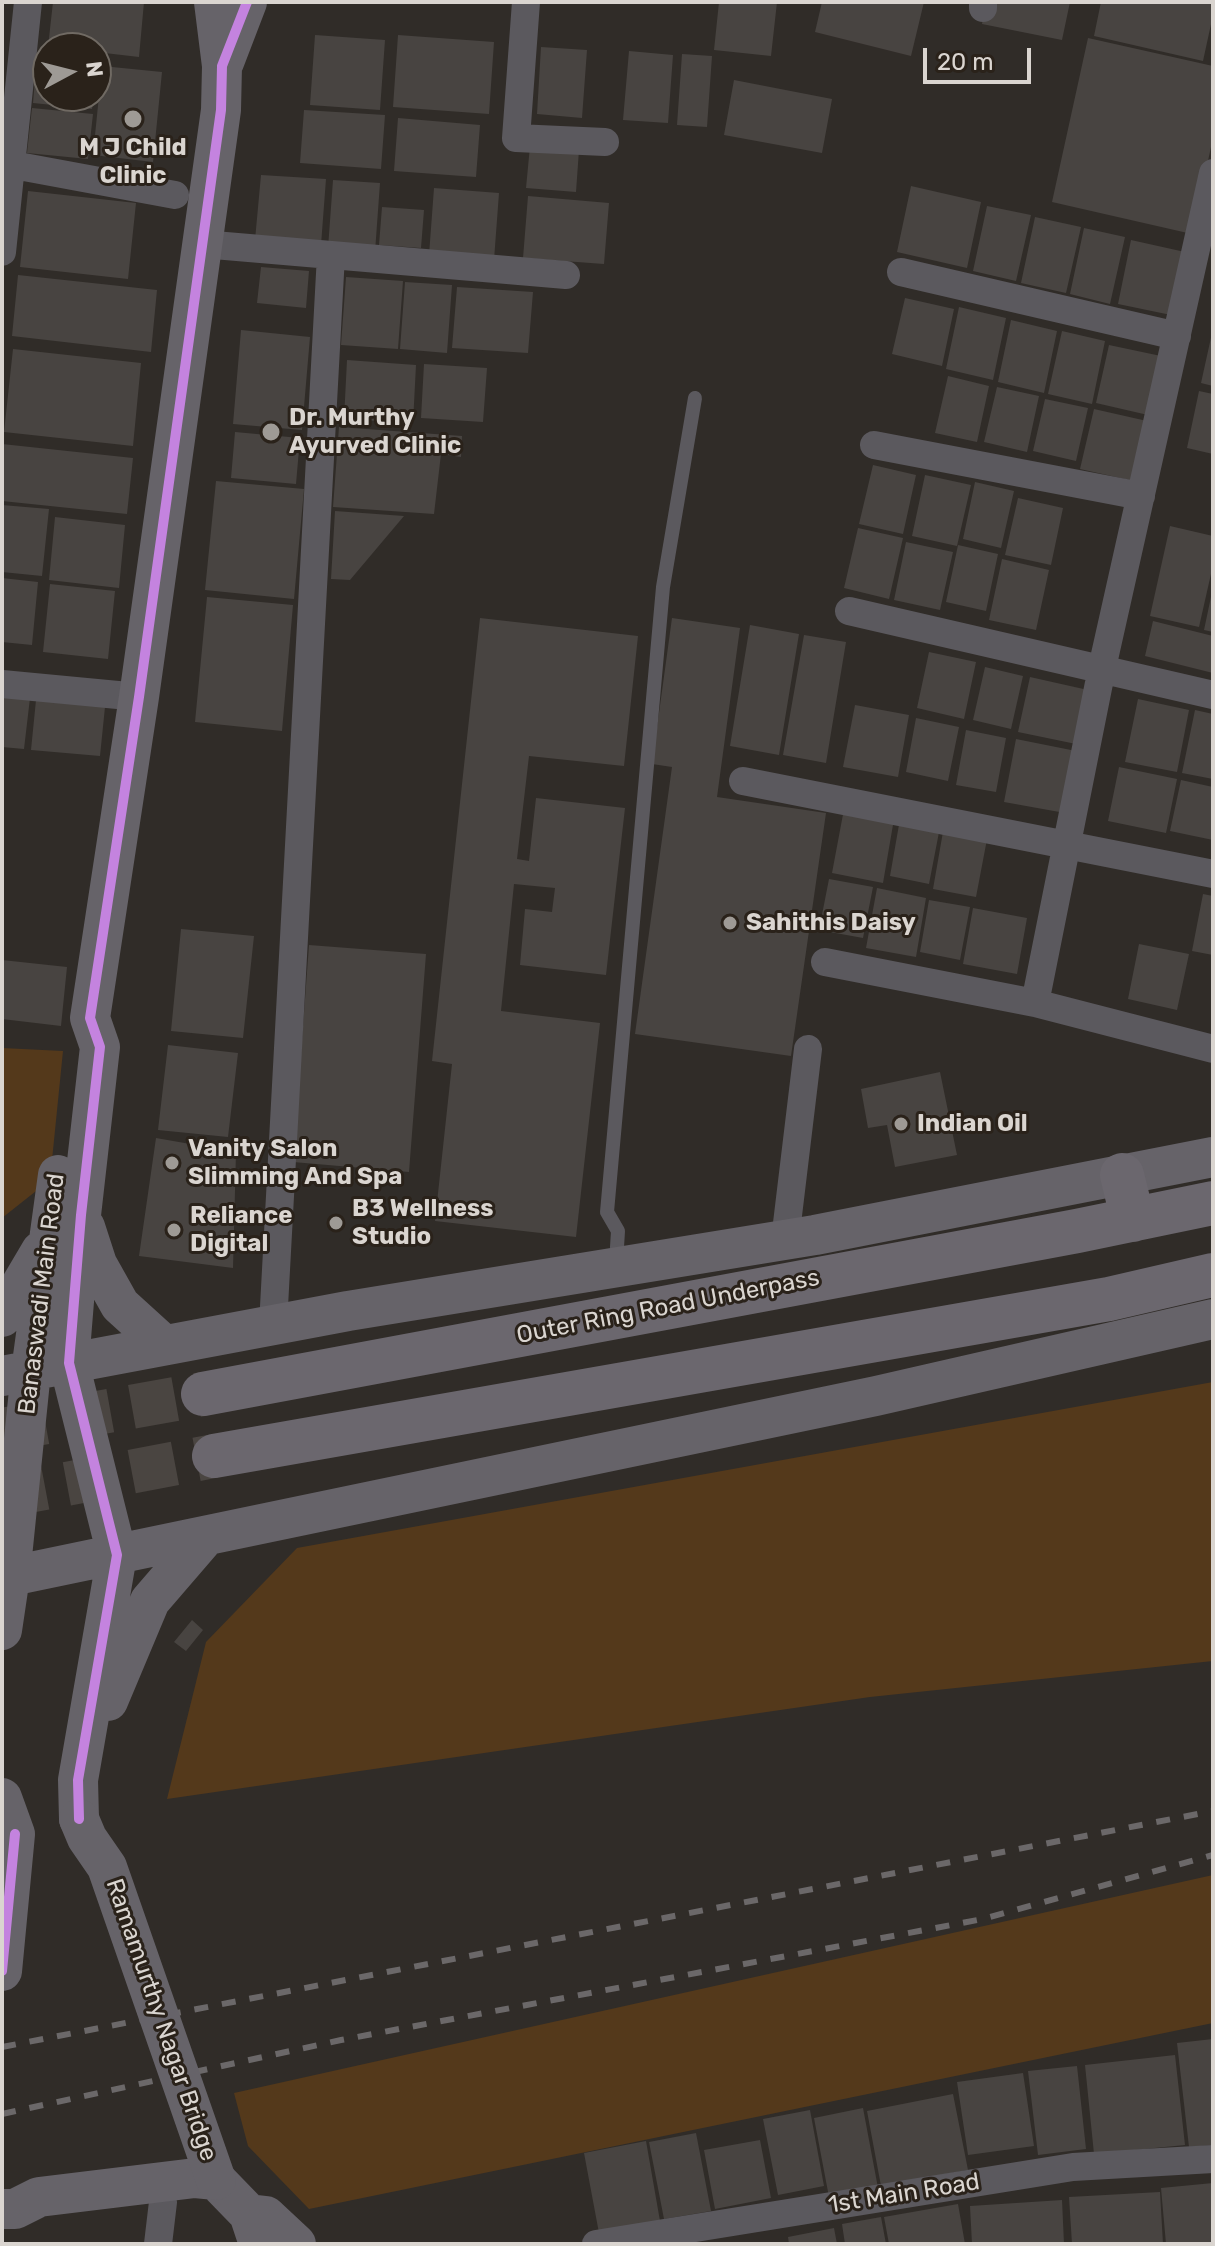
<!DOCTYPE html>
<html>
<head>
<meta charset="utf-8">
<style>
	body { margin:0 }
	#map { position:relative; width:1215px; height:2246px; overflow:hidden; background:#302c28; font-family:Rubik,sans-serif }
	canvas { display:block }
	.frame { position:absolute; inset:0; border:4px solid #dad5d0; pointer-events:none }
	.north { position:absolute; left:32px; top:32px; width:80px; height:80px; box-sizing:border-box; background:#2a221a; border:2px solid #706a63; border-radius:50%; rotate:83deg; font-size:22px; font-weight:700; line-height:32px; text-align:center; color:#dad5d0 }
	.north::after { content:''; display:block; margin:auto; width:28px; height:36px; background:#9e9a95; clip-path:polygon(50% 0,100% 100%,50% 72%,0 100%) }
	.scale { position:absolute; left:923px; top:48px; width:108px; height:36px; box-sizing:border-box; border:4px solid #dad5d0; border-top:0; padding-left:10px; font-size:24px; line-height:28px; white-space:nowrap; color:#dad5d0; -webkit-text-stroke:6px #2a221a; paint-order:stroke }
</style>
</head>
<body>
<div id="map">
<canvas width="1215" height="2246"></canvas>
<div class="frame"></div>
<div class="north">N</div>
<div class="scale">20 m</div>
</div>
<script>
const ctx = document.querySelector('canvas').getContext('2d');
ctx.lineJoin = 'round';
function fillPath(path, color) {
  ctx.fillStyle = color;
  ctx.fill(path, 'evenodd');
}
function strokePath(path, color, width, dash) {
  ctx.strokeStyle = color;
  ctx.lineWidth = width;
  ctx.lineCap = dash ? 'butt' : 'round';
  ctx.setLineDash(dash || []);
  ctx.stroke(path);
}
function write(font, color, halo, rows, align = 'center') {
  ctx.font = font + ' Rubik,sans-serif';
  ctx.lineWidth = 6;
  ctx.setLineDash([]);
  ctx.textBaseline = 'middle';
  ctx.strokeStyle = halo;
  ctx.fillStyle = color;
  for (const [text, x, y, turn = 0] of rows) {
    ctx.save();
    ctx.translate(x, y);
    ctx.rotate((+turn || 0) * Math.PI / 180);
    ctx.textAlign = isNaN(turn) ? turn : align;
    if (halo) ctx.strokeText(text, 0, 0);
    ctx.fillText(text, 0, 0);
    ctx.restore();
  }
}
const green = new Path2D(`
	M2 1048 63 1051 50 1180 2 1218Z
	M1213 1382V1661L870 1697 167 1799 206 1642 297 1548Z
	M1213 1875V2023L309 2209 248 2146 234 2093Z`);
const building = new Path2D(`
	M53 2H144L139 57 96 52V48L48 47Z
	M719 2H777L771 56 714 50Z
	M822 2H924L911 56 815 32Z
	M986 2H1070L1062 40 982 24Z
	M1101 2H1213V15L1203 61 1094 36Z
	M315 35 385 40 380 110 310 105Z
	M398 35 494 42 489 114 393 107Z
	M1088 38 1213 66V138L1192 234 1052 202Z
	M541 47 587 50 582 118 537 114Z
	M629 51 673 55 668 123 623 120Z
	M682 54 712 56 707 127 677 125Z
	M37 56 48 57V96H94L92 109 33 103Z
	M102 66 162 72 153 162 93 155Z
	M734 80 832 99 822 153 724 135Z
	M32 108 93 114 88 159 27 153Z
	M304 110 385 115 381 169 300 163Z
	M398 118 480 125 476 177 394 171Z
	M530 146 579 150 576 192 526 188Z
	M261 175 326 179 321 245 255 240Z
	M333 180 380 183 375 252 328 248Z
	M911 186 981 202 967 268 897 252Z
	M434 188 499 193 494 260 429 255Z
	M28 191 136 203 128 279 20 267Z
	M528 196 609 203 604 264 523 258Z
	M987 206 1031 215 1016 281 973 271Z
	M382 207 424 210 421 248 379 245Z
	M1035 217 1081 227 1066 293 1021 283Z
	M1084 228 1125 237 1110 304 1070 294Z
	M1131 240 1185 252 1171 315 1118 304Z
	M261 267 309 271 306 308 257 303Z
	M18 275 157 290 151 352 12 336Z
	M346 277 403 281 398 349 341 345Z
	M405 282 452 285 447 353 400 349Z
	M457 287 533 292 528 353 452 348Z
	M905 298 954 309 942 366 892 354Z
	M959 307 1006 318 993 380 946 369Z
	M1011 320 1057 331 1044 393 998 382Z
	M241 330 310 337 302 430 233 424Z
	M1062 331 1105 341 1092 404 1048 394Z
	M1212 333H1213V386L1201 383Z
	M1109 345 1161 356 1148 415 1096 403Z
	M13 349 141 363 133 446 4 432Z
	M347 360 416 365 413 423 344 419Z
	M424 364 487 368 483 422 421 418Z
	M948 376 989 386 977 442 935 433Z
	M997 387 1039 396 1027 452 984 442Z
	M1199 391 1213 394V454L1187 448Z
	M1045 399 1088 408 1076 461 1033 451Z
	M1094 409 1147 421 1134 481 1080 469Z
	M339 427 462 436 461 457 441 454 434 514 333 507Z
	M235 432 300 438 296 484 231 478Z
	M2 444 133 458 127 514 2 501Z
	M873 465 916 475 903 534 859 524Z
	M925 475 971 485 957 546 912 536Z
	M216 481 304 489 294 599 205 590Z
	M975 482 1014 491 1001 548 963 539Z
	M1018 498 1063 508 1051 565 1005 555Z
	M2 505 49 509 42 576 2 572Z
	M335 511 404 516 350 580 331 579Z
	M55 517 125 525 119 588 49 580Z
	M1170 526 1213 536V565L1199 627 1150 616Z
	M858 528 903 538 889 599 844 588Z
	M906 542 953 552 940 610 894 600Z
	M958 545 998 554 986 611 946 602Z
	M1002 559 1049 570 1036 630 989 620Z
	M2 578 38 582 32 645 2 642Z
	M50 584 115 591 108 659 43 652Z
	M1212 592H1213V632L1204 630Z
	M207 597 293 605 282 731 195 722Z
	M480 618 638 636 624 766 529 756 517 859 529 861 536 798 625 808 606 975 520 965 525 909 552 912 555 888 514 884 501 1011 600 1023 576 1237 435 1221 452 1064 432 1061Z
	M672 618 740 628 717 797 826 813 791 1056 635 1034 672 767 652 764Z
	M1153 621 1213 636V673L1145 656Z
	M750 625 799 634 779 755 730 746Z
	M804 635 846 642 826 763 783 755Z
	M929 652 976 662 964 719 917 708Z
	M985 667 1023 676 1011 729 973 720Z
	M1030 677 1088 690 1076 744 1018 732Z
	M2 695 30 698 24 749 2 747Z
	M1138 699 1189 710 1177 772 1125 762Z
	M36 700 105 707 100 756 31 750Z
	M855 705 909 715 898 777 843 767Z
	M1195 710 1213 714V779L1182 773Z
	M916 718 959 727 948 781 906 772Z
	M966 730 1006 738 996 792 956 785Z
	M1016 739 1076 751 1065 813 1004 802Z
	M1119 767 1177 779 1166 833 1108 821Z
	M1181 780 1213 787V840L1170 831Z
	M844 809 894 819 883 883 832 873Z
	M900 819 940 827 929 884 890 876Z
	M944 826 988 834 976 897 933 889Z
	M829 879 873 887 863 938 819 930Z
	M877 888 926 898 916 957 866 948Z
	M1203 894 1213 896V955L1192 951Z
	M929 900 970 907 960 960 920 952Z
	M973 908 1027 918 1017 974 963 964Z
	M181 929 254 936 243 1038 171 1031Z
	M1139 944 1189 954 1177 1010 1128 999Z
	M309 945 426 954 409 1172 293 1162Z
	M2 960 67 967 61 1026 2 1019Z
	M168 1045 238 1053 228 1137 158 1130Z
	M940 1072 957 1155 895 1167 887 1125 868 1128 861 1089Z
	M156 1138 236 1152 233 1268 139 1256Z
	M192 1620 203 1630 186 1651 174 1642Z
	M1213 2039V2145L1189 2147 1177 2043Z
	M1175 2055 1185 2145 1094 2154 1085 2065Z
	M1077 2066 1086 2149 1038 2155 1028 2071Z
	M1023 2073 1034 2146 968 2155 957 2082Z
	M953 2094 968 2170 881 2186 867 2111Z
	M863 2108 878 2188 829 2197 814 2118Z
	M810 2110 824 2186 778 2195 763 2119Z
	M696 2133 711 2211 664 2219 649 2142Z
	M760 2140 771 2198 715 2209 704 2150Z
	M646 2141 660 2221 599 2233 584 2153Z
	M1213 2183V2244H1166L1161 2188Z
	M1160 2192 1163 2244H1072L1069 2197Z
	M1062 2200 1064 2244H972L970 2206Z
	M958 2204 965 2244H889L884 2217Z
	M881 2217 886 2244H845L842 2224Z
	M834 2228 837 2244H789L788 2237Z`);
const highwayTunnel = new Path2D(`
	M2 1430 203 1394
	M2 1496 214 1456`);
const lane = new Path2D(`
	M616 1263 618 1231 607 1212 663 587 695 398`);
const street = new Path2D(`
	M526 2 516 138 605 142
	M983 8V2
	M2 163 175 195
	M202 244 566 275
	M2 252 28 2
	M901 272 1177 336
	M874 445 1141 496
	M849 611 1213 695
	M2 684 139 697
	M743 781 1213 874
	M825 962 1035 1003 1213 1049
	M1035 1003 1102 668 1213 173
	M785 1240 808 1049
	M273 1325 331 255
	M158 2244 163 2202
	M596 2244 1073 2167 1213 2159`);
const secondary = new Path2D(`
	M224 62 247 2
	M85 1227 97 1264 120 1305 164 1345
	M2 1317 41 1251
	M2 1376 348 1311 815 1235 1213 1157
	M2 1578 876 1396 1213 1319
	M2 1630 10 1576 31 1371 58 1175
	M108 1701 150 1601 206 1536
	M2 1798 15 1834 2 1971
	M79 1819 78 1780 117 1555 69 1363 81 1215 100 1047 90 1018 139 697 221 110 222 66 214 2
	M2 2209H15L39 2197 195 2178 216 2180 249 2214 259 2244
	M249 2214 266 2216 296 2244`);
const highway = new Path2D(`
	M1122 1175 1133 1220
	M203 1394 1077 1231 1213 1203
	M214 1456 1109 1299 1213 1275`);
const rail = new Path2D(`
	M2 2047 1213 1811
	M2 2114 341 2040 983 1919 1213 1855`);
const secondaryBridge = new Path2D(`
	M79 1819 87 1838 107 1867 216 2180`);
const bus1 = new Path2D(`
	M79 1819 78 1780 117 1555 69 1363 81 1215 100 1047 90 1018 139 697 221 110 222 66 247 2
	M2 1971 15 1834`);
const markers = [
	[133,119,10,"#9e9a95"],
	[271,432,10,"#9e9a95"],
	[730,923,8,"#9e9a95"],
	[901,1124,8,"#9e9a95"],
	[172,1163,8,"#9e9a95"],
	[336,1223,8,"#9e9a95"],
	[174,1230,8,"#9e9a95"]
];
const poiNames = [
	["M J Child",133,148,"center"],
	["Clinic",133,176,"center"],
	["Dr. Murthy",289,418],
	["Ayurved Clinic",289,446],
	["Sahithis Daisy",746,923],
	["Indian Oil",917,1124],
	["Vanity Salon",188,1149],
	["Slimming And Spa",188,1177],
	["B3 Wellness",352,1209],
	["Studio",352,1237],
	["Reliance",190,1216],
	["Digital",190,1244]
];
const streetNames = [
	["Banaswadi Main Road",42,1294,-83],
	["Outer Ring Road Underpass",668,1307,-11],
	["Ramamurthy Nagar Bridge",161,2020,71],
	["1st Main Road",904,2194,-9]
];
fillPath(green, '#54391b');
fillPath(building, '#484441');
strokePath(highwayTunnel, '#4a4541', 44, [44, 22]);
strokePath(lane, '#5b595e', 14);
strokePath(street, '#5b595e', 28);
strokePath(secondary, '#666369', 40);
strokePath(highway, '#6b676e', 44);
strokePath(rail, '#6b6869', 6, [14, 14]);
strokePath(secondaryBridge, '#666369', 40);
strokePath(bus1, '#c483df', 10);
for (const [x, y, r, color] of markers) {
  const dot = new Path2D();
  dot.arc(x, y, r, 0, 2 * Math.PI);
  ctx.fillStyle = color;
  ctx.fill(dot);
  strokePath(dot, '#2a221a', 3);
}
write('bold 24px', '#dad5d0', '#2a221a', poiNames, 'left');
write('24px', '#dad5d0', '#2a221a', streetNames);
</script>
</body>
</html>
